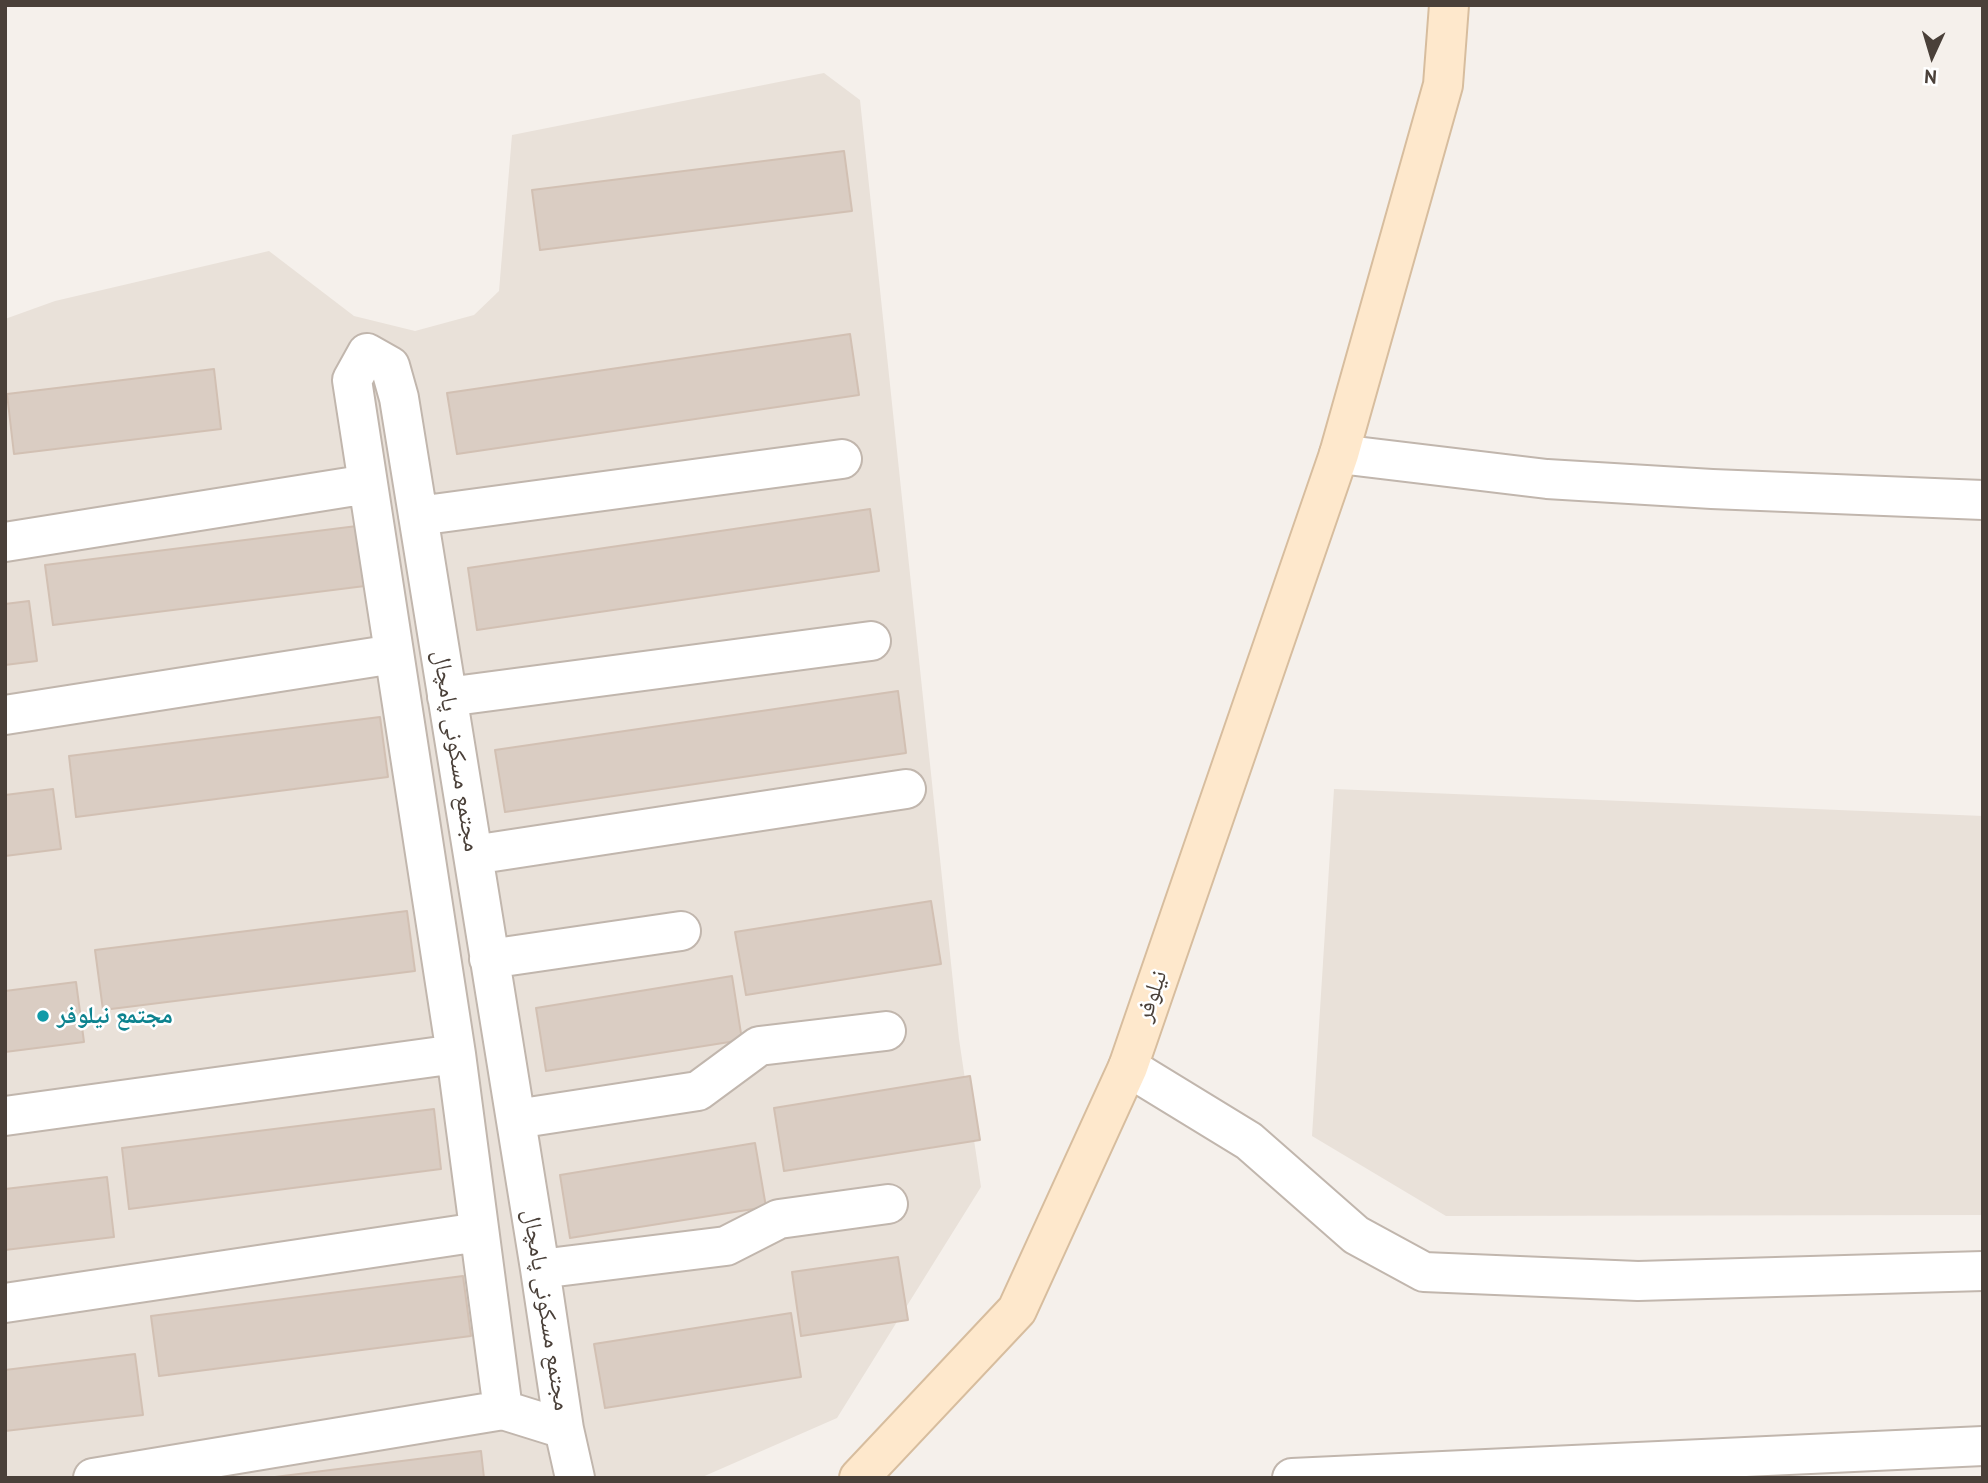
<!DOCTYPE html>
<html>
<head>
<meta charset="utf-8">
<style>
	body { margin:0 }
	#map { position:relative; width:1988px; height:1483px; overflow:hidden; background:#f5f0eb; font-family:"PT Sans",sans-serif }
	canvas { display:block }
	.frame { position:absolute; inset:0; border:7px solid #4a4039; pointer-events:none }
	.north { position:absolute; left:1897px; top:21px; width:70px; height:70px; -webkit-text-stroke:5px #fff; paint-order:stroke; rotate:184deg; font-size:19px; font-weight:700; line-height:28px; text-align:center; color:#4a4039 }
	.north::after { content:''; display:block; margin:auto; width:24px; height:32px; background:#4a4039; clip-path:polygon(50% 0,100% 100%,50% 72%,0 100%) }
</style>
</head>
<body>
<div id="map">
<canvas width="1988" height="1483"></canvas>
<div class="frame"></div>
<div class="north">N</div>
</div>
<script>
const ctx = document.querySelector('canvas').getContext('2d');
ctx.lineJoin = 'round';
function fillPath(path, color) {
  ctx.fillStyle = color;
  ctx.fill(path, 'evenodd');
}
function strokePath(path, color, width, dash) {
  ctx.strokeStyle = color;
  ctx.lineWidth = width;
  ctx.lineCap = dash ? 'butt' : 'round';
  ctx.setLineDash(dash || []);
  ctx.stroke(path);
}
function write(font, color, halo, rows, align = 'center') {
  ctx.font = font + ' "PT Sans","Noto Naskh Arabic",sans-serif';
  ctx.lineWidth = 5;
  ctx.setLineDash([]);
  ctx.textBaseline = 'middle';
  ctx.strokeStyle = halo;
  ctx.fillStyle = color;
  for (const [text, x, y, turn = 0] of rows) {
    ctx.save();
    ctx.translate(x, y);
    ctx.rotate((+turn || 0) * Math.PI / 180);
    ctx.textAlign = isNaN(turn) ? turn : align;
    if (halo) ctx.strokeText(text, 0, 0);
    ctx.fillText(text, 0, 0);
    ctx.restore();
  }
}
const residential = new Path2D(`
	M824 73 860 100 959 1039 981 1187 837 1418 700 1478H5V319L55 301 269 251 354 316 415 331 474 315 499 291 512 135Z
	M1334 789 1983 816V1215L1446 1216 1312 1136Z`);
const building = new Path2D(`
	M844 151 852 211 540 250 532 190Z
	M850 334 859 395 457 454 447 393Z
	M214 369 221 429 14 454 7 394Z
	M870 509 879 571 477 630 468 568Z
	M357 526 365 586 53 625 45 565Z
	M29 601 37 661 5 665V604Z
	M898 691 906 753 505 812 495 750Z
	M380 717 388 777 76 817 69 756Z
	M53 789 61 849 5 856V795Z
	M931 901 941 964 746 995 735 932Z
	M407 911 415 971 103 1010 95 950Z
	M732 976 742 1040 546 1071 536 1008Z
	M76 982 84 1042 5 1052V991Z
	M970 1076 980 1140 784 1171 774 1108Z
	M434 1109 441 1169 129 1209 122 1148Z
	M755 1143 766 1207 570 1238 560 1175Z
	M107 1177 114 1237 5 1250V1189Z
	M898 1257 908 1320 801 1336 792 1272Z
	M463 1276 471 1336 159 1376 151 1316Z
	M791 1313 801 1377 605 1408 594 1344Z
	M135 1354 143 1415 5 1431V1370Z
	M481 1451 484 1478H267Z`);
const minor = new Path2D(`
	M367 353 390 366 399 398 540 1269 564 1429 503 1410 456 1054 352 380Z
	M1339 454 1547 479 1712 489 1983 500
	M418 516 842 459
	M5 542 368 484
	M447 697 871 641
	M5 715 394 654
	M473 855 906 789
	M489 959 681 931
	M1128 1067 1249 1141 1356 1235 1424 1272 1638 1281 1983 1271
	M5 1116 456 1054
	M516 1119 698 1091 759 1046 886 1031
	M540 1269 726 1246 779 1219 888 1204
	M5 1303 479 1232
	M564 1429 575 1478
	M93 1478 503 1410
	M1292 1478 1983 1446`);
const secondary = new Path2D(`
	M859 1478 1017 1310 1128 1067 1339 454 1443 85 1449 5`);
const markers = [
	[43,1016,7,"#0f9aa8"]
];
const streetNames = [
	["مجتمع مسکونی پامچال",456,751,81],
	["نیلوفر",1152,996,-71],
	["مجتمع مسکونی پامچال",546,1310,81]
];
const cultureNames = [
	["مجتمع نیلوفر",57,1016]
];
fillPath(residential, '#e9e1d9');
fillPath(building, '#dacdc3');
strokePath(building, '#d2c0b3', 2);
strokePath(minor, '#c1b6ad', 42);
strokePath(secondary, '#d7bd9e', 42);
strokePath(minor, '#fff', 38);
strokePath(secondary, '#fee8cc', 38);
for (const [x, y, r, color] of markers) {
  const dot = new Path2D();
  dot.arc(x, y, r, 0, 2 * Math.PI);
  ctx.fillStyle = color;
  ctx.fill(dot);
  strokePath(dot, '#fff', 2.5);
}
write('24px', '#4a4039', '#fff', streetNames);
write('bold 24px', '#0d838f', '#fff', cultureNames, 'left');
</script>
</body>
</html>
